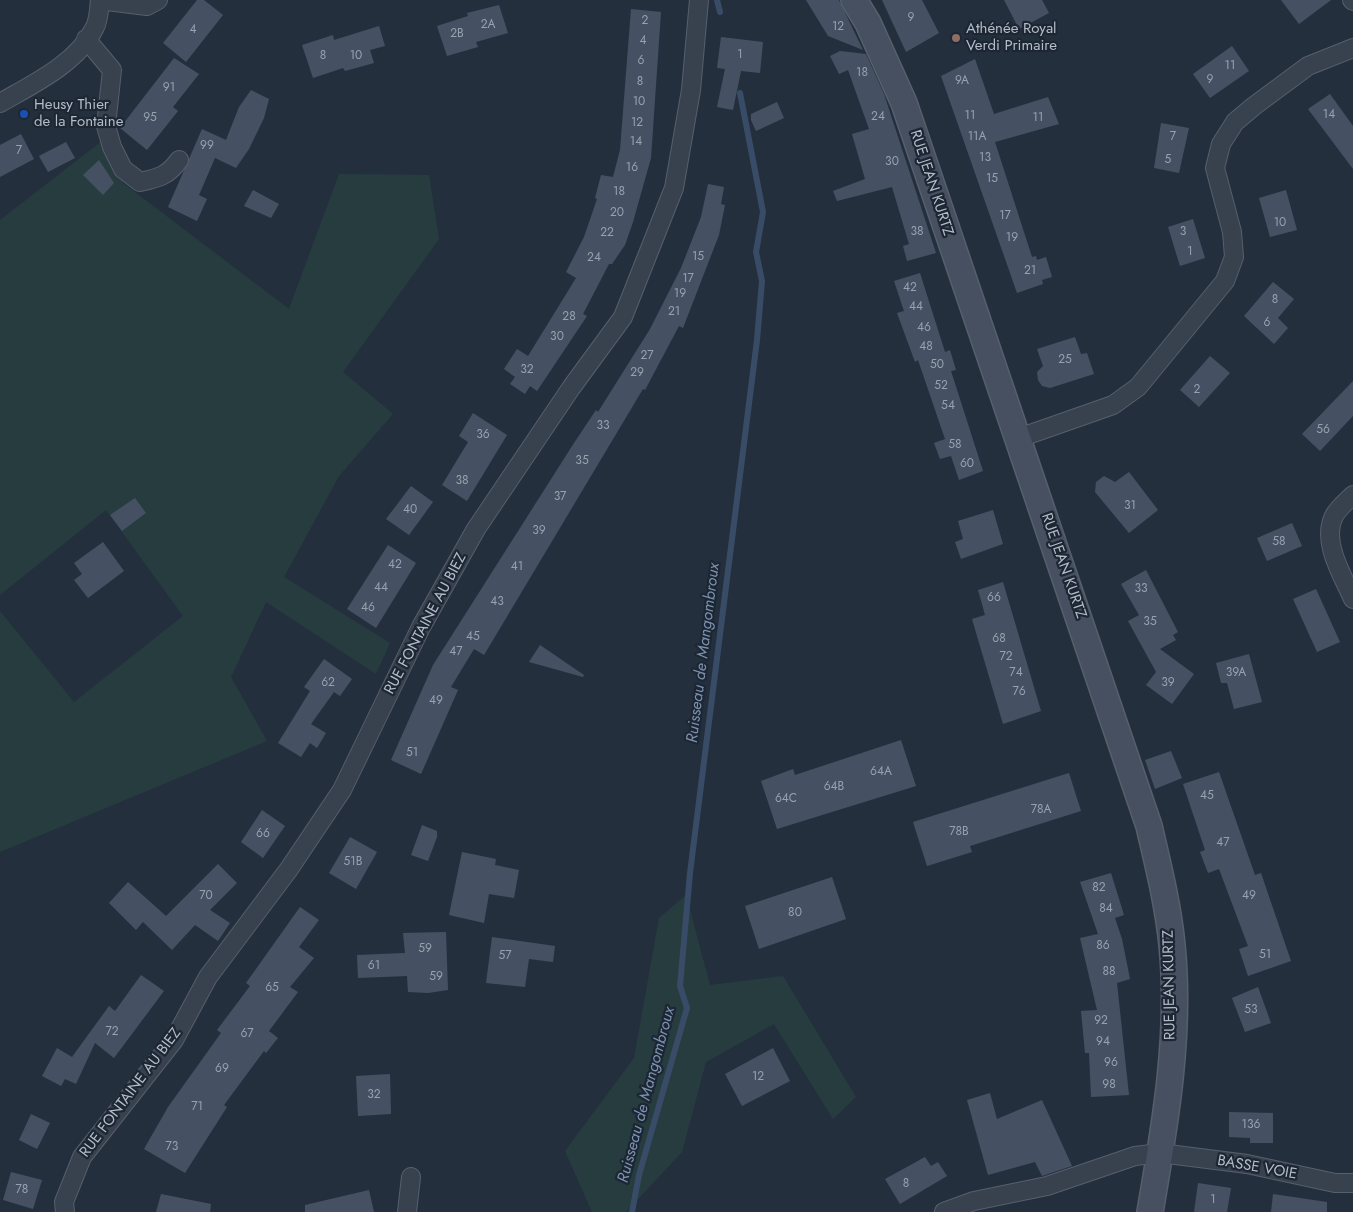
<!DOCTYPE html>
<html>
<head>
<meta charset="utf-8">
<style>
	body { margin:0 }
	canvas { display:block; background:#242f3e }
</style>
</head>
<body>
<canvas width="1353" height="1212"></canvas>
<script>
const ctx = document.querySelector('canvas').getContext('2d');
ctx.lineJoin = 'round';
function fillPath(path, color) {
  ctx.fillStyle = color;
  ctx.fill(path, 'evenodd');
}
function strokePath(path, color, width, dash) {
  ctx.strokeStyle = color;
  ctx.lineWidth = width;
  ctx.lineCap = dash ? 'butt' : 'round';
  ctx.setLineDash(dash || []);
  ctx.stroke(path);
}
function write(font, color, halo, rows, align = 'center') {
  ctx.font = font + ' Jost,sans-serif';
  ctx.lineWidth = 4.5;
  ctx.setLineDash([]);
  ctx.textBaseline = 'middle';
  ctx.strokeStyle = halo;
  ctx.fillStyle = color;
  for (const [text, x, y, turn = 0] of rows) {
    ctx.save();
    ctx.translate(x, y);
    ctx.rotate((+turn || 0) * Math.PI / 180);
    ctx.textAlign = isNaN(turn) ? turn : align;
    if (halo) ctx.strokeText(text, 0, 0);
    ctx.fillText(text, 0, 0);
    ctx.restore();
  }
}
const green = new Path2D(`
	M102 141 123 183 289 309 339 174 429 175 439 239 343 372 393 414 339 476 284 577 390 643 376 674 266 602 231 677 267 741 0 852V611L74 702 183 616 106 510 0 595V220Z
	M686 895 710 985 783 976 856 1097 833 1119 774 1024 706 1062 682 1152 626 1212H592L565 1151 634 1058 659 918Z`);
const stream = new Path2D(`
	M717 0 720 12
	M632 1212 639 1175 687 1008 680 986 690 873 757 340 762 281 756 252 763 212 740 93`);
const building = new Path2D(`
	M197 0H204L223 15 186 62 163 43Z
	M806 0H839L863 50 828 36Z
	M882 0H922L939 33 906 52Z
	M1004 0H1042L1049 13 1019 29Z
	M1281 0H1331L1299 24Z
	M499 5 508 33 476 42 478 47 447 56 437 26 468 16 467 13Z
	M631 9 661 12 651 158 633 222 625 245 612 264H609L583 314 587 316 537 391 530 386 525 394 510 384 515 377 504 369 517 349 528 356 576 278 566 272 584 237 597 199 595 198 601 175 613 177 620 150Z
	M379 26 385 46 370 50 374 63 345 71 343 68 313 78 302 45 333 35 334 40Z
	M721 37 763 42 760 73 741 71 733 110 717 107 725 69 717 68Z
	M1232 46 1249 71 1210 98 1193 74Z
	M840 51 866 54 884 94 936 253 907 261 903 246 909 244 892 187 837 201 833 191 865 179 852 134 869 129 848 70 839 74 830 56Z
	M174 58 199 74 173 107 178 111 147 150 120 128Z
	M975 59 994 114 1048 97 1059 124 995 142 1032 257 1036 256 1037 260 1046 257 1052 277 1042 280 1043 284 1017 293 941 76Z
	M251 90 269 99 264 118 249 149 236 168 215 158 199 195 207 199 197 221 168 207 202 129 226 140 239 107Z
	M1330 94 1353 126V169L1308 109Z
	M777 102 784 118 756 131 751 120V114Z
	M1161 123 1189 128 1179 173 1154 168Z
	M21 134 34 159 0 177V145Z
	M66 142 75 158 48 172 39 156Z
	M99 160 114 183 103 195 83 175Z
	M708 184 724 187 721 204 725 205 719 235 683 328 679 326 645 390 643 389 484 655 474 649 451 687 458 690 421 774 391 760 433 665 574 443 596 410 598 412 650 329 681 268 701 217Z
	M253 190 279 204 271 218 244 206Z
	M1286 190 1297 230 1270 237 1259 198Z
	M1193 219 1205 258 1180 266 1168 227Z
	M920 273 945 352 950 350 956 370 951 371 983 471 959 480 951 456 940 459 934 443 945 439 918 360 915 362 897 313 904 311 894 281Z
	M1273 282 1294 299 1278 318 1288 328 1274 344 1244 316Z
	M1075 337 1081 354 1087 353 1094 374 1050 388 1042 386 1038 380 1037 372 1043 366 1037 349Z
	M1210 356 1230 373 1199 407 1180 390Z
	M1353 381V416L1320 451 1302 434Z
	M473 413 507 435 467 501 442 485 468 442 459 436Z
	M1129 472 1158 510 1129 533 1095 492 1096 482 1104 476 1115 482Z
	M411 486 433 502 409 535 386 519Z
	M135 498 146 513 122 531 110 515Z
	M993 510 1003 544 961 559 955 542 963 539 958 521Z
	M1292 523 1302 546 1267 561 1257 538Z
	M103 542 124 571 88 598 74 580 82 574 74 563Z
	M388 545 416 563 376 628 347 609Z
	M1146 570 1178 632 1173 635 1176 640 1160 649 1194 674 1172 704 1146 685 1156 672 1128 621 1139 615 1121 584Z
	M1003 582 1041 711 1003 724 972 619 985 615 978 590Z
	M1316 589 1340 642 1317 652 1293 599Z
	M540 645 584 675 583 677 529 662Z
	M1249 654 1262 702 1234 709 1227 683H1221L1216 663Z
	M324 659 352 679 340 696 334 692 311 724 326 733 317 748 310 743 301 757 278 743 310 691 304 687Z
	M901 740 916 786 777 829 761 781 793 769 795 775Z
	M1171 751 1182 778 1155 789 1145 760Z
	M1219 772 1255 875 1261 873 1291 961 1248 976 1239 949 1248 946 1219 869 1208 873 1200 852 1205 850 1183 784Z
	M1069 773 1081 811 970 846 972 852 927 866 913 822Z
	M262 810 285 826 263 858 241 842Z
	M422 825 437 831V837L428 861 411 855Z
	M350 837 377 852 356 889 329 873Z
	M462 852 496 859 495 865 519 870 514 898 489 894 484 923 449 915Z
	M218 864 237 883 210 910 230 923 218 941 195 925 172 950 143 922 136 930 109 903 128 882 166 916Z
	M1111 873 1124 915 1115 918 1122 939 1130 979 1117 983 1129 1095 1091 1097 1089 1053H1085L1081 1011 1097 1010 1080 938 1098 934 1080 882Z
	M832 877 846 919 759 949 745 906Z
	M300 907 319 920 299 947 314 958 290 987 298 992 269 1031 278 1038 266 1053 264 1051 224 1105 227 1107 185 1173 144 1149 168 1107 221 1033 217 1030 250 986 246 983Z
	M446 932 448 990 428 993 408 992 407 976 358 978 357 955 405 953 403 933Z
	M492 937 555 946 553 962 529 959 525 987 486 983Z
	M141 975 164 991 114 1058 95 1043 76 1084 65 1079 61 1086 42 1076 57 1048 72 1057 109 1006 115 1011Z
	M1258 987 1271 1023 1245 1032 1232 998Z
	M773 1048 790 1081 742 1106 725 1074Z
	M390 1074 391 1114 358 1116 356 1076Z
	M990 1093 997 1119 1042 1100 1072 1166 1042 1176 1035 1162 988 1175 967 1100Z
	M1229 1112 1273 1113V1143H1250V1138L1229 1137Z
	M31 1114 50 1123 37 1149 19 1140Z
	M925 1157 931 1166 938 1162 947 1176 900 1204 885 1179Z
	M11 1172 42 1180 33 1209 3 1200Z
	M1198 1183 1231 1188 1227 1212H1194Z
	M369 1190 374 1212H305V1205Z
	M161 1194 211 1204 210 1212H156Z
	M1273 1194 1327 1202V1212H1271Z`);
const street = new Path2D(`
	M100 0 147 6 158 0
	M1352 0 1353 1
	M86 39 112 70 106 126 112 147 123 169 140 182C158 178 168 176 179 160
	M0 103C33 84 78 63 95 27 99 19 99 8 100 0
	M1019 438 1113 405 1138 387 1225 281 1234 257 1232 232 1215 168 1221 144 1235 122 1254 106 1308 66 1353 48
	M1353 495C1347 501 1338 508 1334 516 1321 542 1343 576 1353 599
	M65 1212 64 1202 82 1157 174 1040 208 977 289 869 342 790 421 627 476 529 571 388 623 317 674 188 691 90 699 0
	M407 1212 411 1177
	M944 1212 974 1201 1047 1186 1135 1156 1160 1153 1247 1164 1335 1183H1353`);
const secondary = new Path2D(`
	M854 0 868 23 904 103 1149 826C1158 865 1168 904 1172 945 1181 1034 1165 1125 1150 1212`);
const markers = [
	[956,38,5,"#8d6e63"],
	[24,114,5,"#1a4fb4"]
];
const numberNames = [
	["9",911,18],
	["2",645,21],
	["2A",488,25],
	["12",838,27],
	["4",193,30],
	["2B",457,34],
	["4",643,41],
	["1",740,55],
	["8",323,56],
	["10",356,56],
	["6",641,61],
	["11",1230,66],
	["18",862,73],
	["9",1210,80],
	["9A",962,81],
	["8",640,82],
	["91",169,88],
	["10",639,102],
	["14",1329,115],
	["11",970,116],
	["24",878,117],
	["95",150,118],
	["11",1038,118],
	["12",637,123],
	["11A",977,137],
	["7",1173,137],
	["14",636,142],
	["99",207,146],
	["7",19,151],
	["13",985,158],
	["5",1168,160],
	["30",892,162],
	["16",632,168],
	["15",992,179],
	["18",619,192],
	["20",617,213],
	["17",1005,216],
	["10",1280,223],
	["38",917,232],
	["3",1183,232],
	["22",607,233],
	["19",1012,238],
	["1",1190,252],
	["15",698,257],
	["24",594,258],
	["21",1030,271],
	["17",688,279],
	["42",910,288],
	["19",680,294],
	["8",1275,300],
	["44",916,307],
	["21",674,312],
	["28",569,317],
	["6",1267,323],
	["46",924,328],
	["30",557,337],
	["48",926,347],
	["27",647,356],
	["25",1065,360],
	["50",937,365],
	["32",527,370],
	["29",637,373],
	["52",941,386],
	["2",1197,390],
	["54",948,406],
	["33",603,426],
	["56",1323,430],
	["36",483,435],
	["58",955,445],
	["35",582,461],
	["60",967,464],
	["38",462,481],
	["37",560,497],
	["31",1130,506],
	["40",410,510],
	["39",539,531],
	["58",1279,542],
	["42",395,565],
	["41",517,567],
	["44",381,588],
	["33",1141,589],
	["66",994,598],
	["43",497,602],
	["46",368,608],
	["35",1150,622],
	["45",473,637],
	["68",999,639],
	["47",456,652],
	["72",1006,657],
	["74",1016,673],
	["39A",1236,673],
	["62",328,683],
	["39",1168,683],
	["76",1019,692],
	["49",436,701],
	["51",412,753],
	["64A",881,772],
	["64B",834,787],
	["45",1207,796],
	["64C",786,799],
	["78A",1041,810],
	["78B",959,832],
	["66",263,834],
	["47",1223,843],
	["51B",353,862],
	["82",1099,888],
	["70",206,896],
	["49",1249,896],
	["84",1106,909],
	["80",795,913],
	["86",1103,946],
	["59",425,949],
	["51",1265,955],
	["57",505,956],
	["61",374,966],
	["88",1109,972],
	["59",436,977],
	["65",272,988],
	["53",1251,1010],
	["92",1101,1021],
	["72",112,1032],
	["67",247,1034],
	["94",1103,1042],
	["96",1111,1063],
	["69",222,1069],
	["12",758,1077],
	["98",1109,1085],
	["32",374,1095],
	["71",197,1107],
	["136",1251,1125],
	["73",172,1147],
	["8",906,1184],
	["78",22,1190],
	["1",1213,1200]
];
const poiNames = [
	["Athénée Royal",966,29],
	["Verdi Primaire",966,46],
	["Heusy Thier",34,105],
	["de la Fontaine",34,122]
];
const streetNames = [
	["RUE JEAN KURTZ",931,183,72],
	["RUE JEAN KURTZ",1063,566,71],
	["RUE FONTAINE AU BIEZ",426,624,-62],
	["RUE JEAN KURTZ",1170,985,-91],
	["RUE FONTAINE AU BIEZ",131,1093,-53],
	["BASSE VOIE",1257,1168,10]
];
const waterNames = [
	["Ruisseau de Mangombroux",704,653,-83],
	["Ruisseau de Mangombroux",647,1095,-75]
];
fillPath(green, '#263c3f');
strokePath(stream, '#394c67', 6);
fillPath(building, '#455162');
strokePath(street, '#565f6c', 20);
strokePath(secondary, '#565f6c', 28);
strokePath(street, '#38414e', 18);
strokePath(secondary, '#465061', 25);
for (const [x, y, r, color] of markers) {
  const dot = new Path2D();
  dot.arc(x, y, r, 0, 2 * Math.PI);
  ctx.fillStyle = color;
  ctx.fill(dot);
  strokePath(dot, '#1d2633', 2);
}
write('12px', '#98a1af', null, numberNames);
write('15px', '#b4bcc9', '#1d2633', poiNames, 'left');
write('15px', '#b4bcc9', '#1d2633', streetNames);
write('italic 16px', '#7c92b1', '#1d2633', waterNames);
</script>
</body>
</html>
